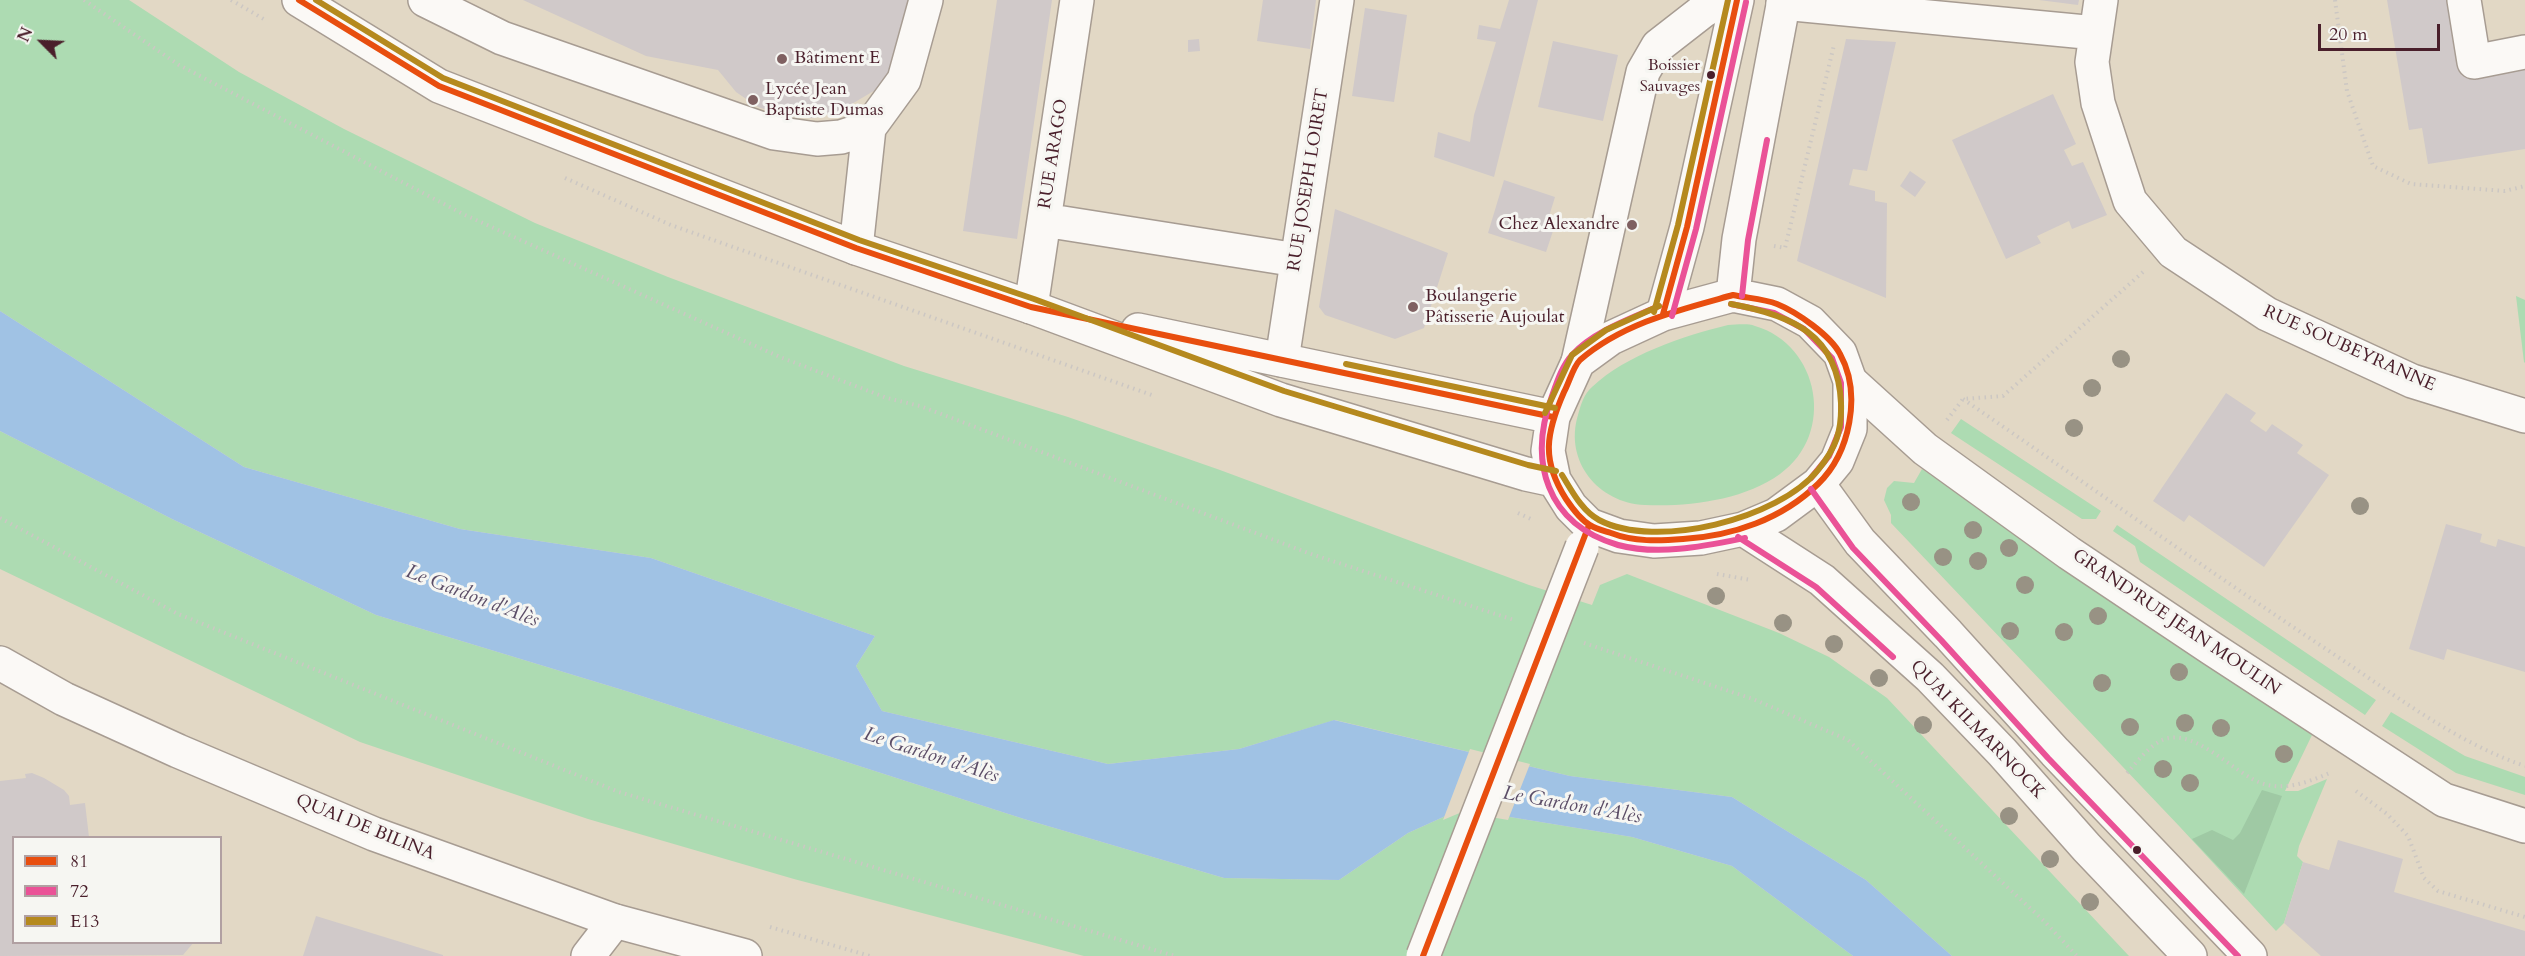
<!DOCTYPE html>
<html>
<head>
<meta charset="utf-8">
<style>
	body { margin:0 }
	#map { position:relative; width:2525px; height:956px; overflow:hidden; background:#e2d8c5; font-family:Cardo,serif }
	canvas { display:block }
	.legend { position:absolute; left:12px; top:836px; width:210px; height:108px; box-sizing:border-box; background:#f6f6f2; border:2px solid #b1a0a2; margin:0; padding:8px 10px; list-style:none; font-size:18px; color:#4a1f2b }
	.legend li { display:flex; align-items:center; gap:12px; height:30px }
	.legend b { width:30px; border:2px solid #b1a0a2 }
	.north { position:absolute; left:12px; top:12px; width:60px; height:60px; -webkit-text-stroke:4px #f6f6f2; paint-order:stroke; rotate:294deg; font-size:16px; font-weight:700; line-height:24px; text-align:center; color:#4a1f2b }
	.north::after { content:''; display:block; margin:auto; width:21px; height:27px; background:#4a1f2b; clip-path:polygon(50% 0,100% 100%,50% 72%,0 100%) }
	.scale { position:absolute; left:2318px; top:24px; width:122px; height:27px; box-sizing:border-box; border:3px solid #4a1f2b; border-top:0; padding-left:8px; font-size:18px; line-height:21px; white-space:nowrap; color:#4a1f2b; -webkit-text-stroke:4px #f6f6f2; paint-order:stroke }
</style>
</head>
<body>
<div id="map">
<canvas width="2525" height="956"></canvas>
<ul class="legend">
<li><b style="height:8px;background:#e84e0f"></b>81</li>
<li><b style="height:8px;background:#ea5297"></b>72</li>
<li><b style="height:8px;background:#b5891e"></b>E13</li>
</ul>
<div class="north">N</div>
<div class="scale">20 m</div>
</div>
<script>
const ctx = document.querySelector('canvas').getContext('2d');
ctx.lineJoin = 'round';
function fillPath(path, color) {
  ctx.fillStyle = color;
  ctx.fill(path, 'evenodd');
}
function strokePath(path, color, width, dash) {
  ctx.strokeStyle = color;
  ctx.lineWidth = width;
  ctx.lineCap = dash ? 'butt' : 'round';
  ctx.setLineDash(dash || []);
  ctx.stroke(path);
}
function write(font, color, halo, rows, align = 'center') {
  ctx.font = font + ' Cardo,serif';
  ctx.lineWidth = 6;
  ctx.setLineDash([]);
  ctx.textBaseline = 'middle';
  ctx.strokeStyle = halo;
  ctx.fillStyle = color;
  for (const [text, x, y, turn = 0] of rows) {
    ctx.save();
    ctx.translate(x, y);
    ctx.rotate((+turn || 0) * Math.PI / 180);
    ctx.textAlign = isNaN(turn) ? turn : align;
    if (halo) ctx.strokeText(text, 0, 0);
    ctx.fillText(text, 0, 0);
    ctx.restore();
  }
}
const green = new Path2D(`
	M0 0H129L239 72 344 129 535 223 668 277 904 366 1068 417 1220 470 1529 585 1592 605 1600 585 1627 574 1779 633 1829 657 1887 698 2129 956H1952L1866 880 1732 797 1570 776 1335 720 1239 749 1108 764 882 711 856 666 875 636 651 558 460 529 244 467 0 311Z
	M2516 296 2525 300V363L2524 362Z
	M1728 325C1736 325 1747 323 1755 326 1820 345 1836 434 1780 474 1744 500 1689 507 1645 505 1598 503 1564 461 1578 415 1581 404 1584 394 1592 387 1626 355 1683 336 1728 325Z
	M1961 419 2101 511 2096 519H2082L1951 433Z
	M0 431 172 519 376 615 626 691 1024 819 1224 878 1339 880 1408 833 1461 809 1632 837 1732 866 1853 956H1084L794 879 588 819 360 742 0 569Z
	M1922 469 2312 735 2285 791H2298L2327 779 2299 846 2297 856 2303 862 2284 923 2276 931 2180 827 1891 523V515L1884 500 1887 488 1894 481 1914 483Z
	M2117 525 2376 700 2365 715 2140 562 2135 546 2113 531Z
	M2391 712 2465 756 2525 777V795L2456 773 2382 726Z`);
const forest = new Path2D(`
	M2262 790 2282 796 2244 894 2192 839 2212 830 2233 840 2240 833Z`);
const water = new Path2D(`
	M0 311 244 467 460 529 651 558 875 636 856 666 882 711 1108 764 1239 749 1334 720 1570 776 1732 797 1866 880 1952 956H1853L1732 866 1632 837 1461 809 1408 833 1339 880 1224 878 1024 819 626 691 376 615 172 519 0 431Z`);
const pier = new Path2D(`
	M1470 749 1530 764 1508 820 1462 812 1443 820Z`);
const building = new Path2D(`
	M523 0H911L891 70 877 89 840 111 812 118 786 116 758 107 736 92 718 70 646 56Z
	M997 0H1052L1017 239 963 231Z
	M1263 0H1316L1310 49 1257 41Z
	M1509 0H1538L1494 177 1434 157 1438 132 1470 142 1474 115 1496 42 1477 39 1479 25 1500 29Z
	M2039 0H2079L2078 5Z
	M2387 0H2464L2474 62 2525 52V149L2428 164 2422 128 2409 130Z
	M1365 8 1407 15 1394 102 1352 96Z
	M1199 39 1200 51 1188 52V40Z
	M1846 39 1896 42 1867 171 1853 169 1849 185 1875 191V201L1887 203 1886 298 1797 261Z
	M1553 41 1618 55 1603 121 1538 107Z
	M2053 94 2076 144 2064 150 2072 166 2083 162 2107 215 2072 229 2069 221 2037 236 2041 243 2006 259 1952 140Z
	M1910 171 1926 182 1915 197 1900 186Z
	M1504 180 1555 197 1546 226 1554 228 1546 252 1488 233Z
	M1335 209 1448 253 1424 328 1395 339 1325 315 1319 307Z
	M2226 393 2256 413 2250 421 2266 432 2272 424 2303 445 2297 453 2329 475 2264 567 2189 515 2184 522 2153 501Z
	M2446 524 2482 534 2480 542 2496 547 2498 539 2525 547V672L2447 649 2444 660 2409 649Z
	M32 773 44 778 64 790 69 796 70 805 85 803 89 837H14V942H194L183 955 0 956V781L26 778 25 774Z
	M2338 840 2403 859 2394 892 2525 931V956H2321L2284 923 2303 862 2329 870Z
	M316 916 443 955V956H303Z`);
const path = new Path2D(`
	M84 0 179 65 465 215 780 357 887 398 920 406 1311 554 1514 620
	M231 0 267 21
	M2335 0 2347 91 2373 166 2411 184 2505 191 2525 186
	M565 178 671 225 1152 395
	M1774 246 1785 248 1834 45
	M1963 399C2084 482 2204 568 2326 649 2390 691 2452 741 2525 766
	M1947 420 1963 399 2003 396 2143 272
	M1518 513 1533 520
	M0 518 178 614 619 792 1175 956
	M1717 574 1751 580
	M1584 643 1753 699 1848 740 2044 921 2077 956
	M2127 773C2136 763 2146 750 2157 743 2190 720 2235 776 2264 784 2287 791 2311 781 2332 772
	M2356 791 2387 814 2408 836 2424 878 2438 891 2525 917
	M770 927 870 956`);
const minor = new Path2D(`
	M425 0 502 38 774 133 817 139 841 137 869 128 856 248
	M2101 0 2092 62 2098 103 2130 201 2173 252 2267 314 2412 381 2525 416
	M2464 0 2474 62 2525 52
	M1783 3 2096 33
	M869 128 904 80 926 0
	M1044 220 1297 260
	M1031 307 1077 0
	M1282 360 1337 0
	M1578 362 1643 72 1658 46 1703 11 1722 0
	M1850 381 1925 449 2069 553 2211 648 2444 800 2525 826
	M588 956 615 921`);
const major = new Path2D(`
	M299 0 439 86 856 248 1031 307 1281 400 1526 474 1554 480
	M1733 295 1777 304 1810 322 1840 353 1850 381V429L1837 461 1818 484 1776 515 1743 529 1701 538 1654 541 1619 536 1589 525 1571 507 1554 480 1548 451 1553 417 1578 362 1611 338 1663 314Z
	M1733 295 1739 239 1784 0
	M1663 314 1687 227 1737 0
	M1138 330 1553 417
	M1818 484 1860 542 1948 634 2055 752 2250 956
	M1743 529 1822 580 1930 677 2002 752 2087 848 2190 956
	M0 663 64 699 178 751 374 834 615 921 745 956`);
const majorBridge = new Path2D(`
	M1423 956 1582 547`);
const bus1 = new Path2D(`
	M299 0 439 86 856 248 1031 307 1553 417
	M1733 295C1747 298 1764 299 1777 304 1797 312 1831 336 1840 354 1862 394 1850 453 1818 484 1782 519 1733 536 1683 539 1659 541 1634 542 1611 533 1605 531 1596 529 1590 525 1581 520 1572 508 1566 499 1541 460 1546 433 1564 392 1569 383 1573 367 1580 360 1623 323 1679 310 1733 295Z
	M1663 314 1687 227 1737 0
	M1423 956 1589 525`);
const bus2 = new Path2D(`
	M1742 296 1748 240 1767 140
	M1731 304 1774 313 1804 329 1832 358 1841 383V427L1829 456 1811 478
	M1659 306C1630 319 1594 331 1572 355 1562 366 1557 382 1552 396 1528 461 1546 524 1618 545 1659 556 1705 546 1745 538
	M1672 316 1696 229 1746 2
	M1811 489 1853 548 1941 640 2048 758 2238 956
	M1738 537 1816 587 1893 657`);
const bus3 = new Path2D(`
	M316 0 443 78 859 240 1034 299 1284 391 1528 465 1556 471
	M1654 312 1678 225 1728 0
	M1346 364 1555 408
	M1545 413 1572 355 1606 330 1659 306
	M1562 475C1572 491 1582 511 1599 520 1656 550 1779 519 1818 470 1836 448 1842 431 1841 403 1838 334 1791 315 1731 304`);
const trees = [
	[2121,359],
	[2092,388],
	[2074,428],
	[1911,502],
	[2360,506],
	[1973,530],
	[2009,548],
	[1943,557],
	[1978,561],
	[2025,585],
	[1716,596],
	[2098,616],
	[1783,623],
	[2010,631],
	[2064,632],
	[1834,644],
	[2179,672],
	[1879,678],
	[2102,683],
	[2185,723],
	[1923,725],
	[2130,727],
	[2221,728],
	[2284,754],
	[2163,769],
	[2190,783],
	[2009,816],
	[2050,859],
	[2090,902]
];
const markers = [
	[782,59,6,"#7f6061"],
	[1711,75,5,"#4a1f2b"],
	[753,100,6,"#7f6061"],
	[1632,225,6,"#7f6061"],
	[1413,307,6,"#7f6061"],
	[2137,850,5,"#4a1f2b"]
];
const busNames = [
	["Boissier",1700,66],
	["Sauvages",1700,87]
];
const poiNames = [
	["Bâtiment E",794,59],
	["Lycée Jean",765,90],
	["Baptiste Dumas",765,111],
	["Chez Alexandre",1620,225,"right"],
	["Boulangerie",1425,297],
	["Pâtisserie Aujoulat",1425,318]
];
const streetNames = [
	["RUE ARAGO",1054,154,-81],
	["RUE JOSEPH LOIRET",1309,180,-81],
	["RUE SOUBEYRANNE",2349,349,24],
	["GRAND'RUE JEAN MOULIN",2176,623,34],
	["QUAI KILMARNOCK",1977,730,46],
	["QUAI DE BILINA",365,828,22]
];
const waterNames = [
	["Le Gardon d'Alès",472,597,21],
	["Le Gardon d'Alès",931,756,18],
	["Le Gardon d'Alès",1572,806,10]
];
fillPath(green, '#addbb2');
fillPath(forest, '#9fc9a4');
fillPath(water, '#a0c2e4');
fillPath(pier, '#e2d8c5');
fillPath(building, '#d0c9c9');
strokePath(minor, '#a79c92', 36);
strokePath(major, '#a79c92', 36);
strokePath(path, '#ccc7c3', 4, [1.5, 4.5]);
strokePath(minor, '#fbf9f6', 33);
strokePath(major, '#fbf9f6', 33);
strokePath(majorBridge, '#a79c92', 36, []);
strokePath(majorBridge, '#fbf9f6', 33);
strokePath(bus1, '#e84e0f', 6);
strokePath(bus2, '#ea5297', 6);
strokePath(bus3, '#b5891e', 6);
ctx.fillStyle = '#989284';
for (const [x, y] of trees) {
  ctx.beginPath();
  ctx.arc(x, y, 9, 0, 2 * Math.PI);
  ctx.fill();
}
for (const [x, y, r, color] of markers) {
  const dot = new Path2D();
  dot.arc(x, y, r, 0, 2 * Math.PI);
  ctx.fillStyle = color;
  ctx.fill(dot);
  strokePath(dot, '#f6f6f2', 2);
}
write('16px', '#4a1f2b', '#f6f6f2', busNames, 'right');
write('18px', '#4a1f2b', '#f6f6f2', poiNames, 'left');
write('18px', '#4a1f2b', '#f6f6f2', streetNames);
write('italic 20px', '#5b4d67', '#f6f6f2', waterNames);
</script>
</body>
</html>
